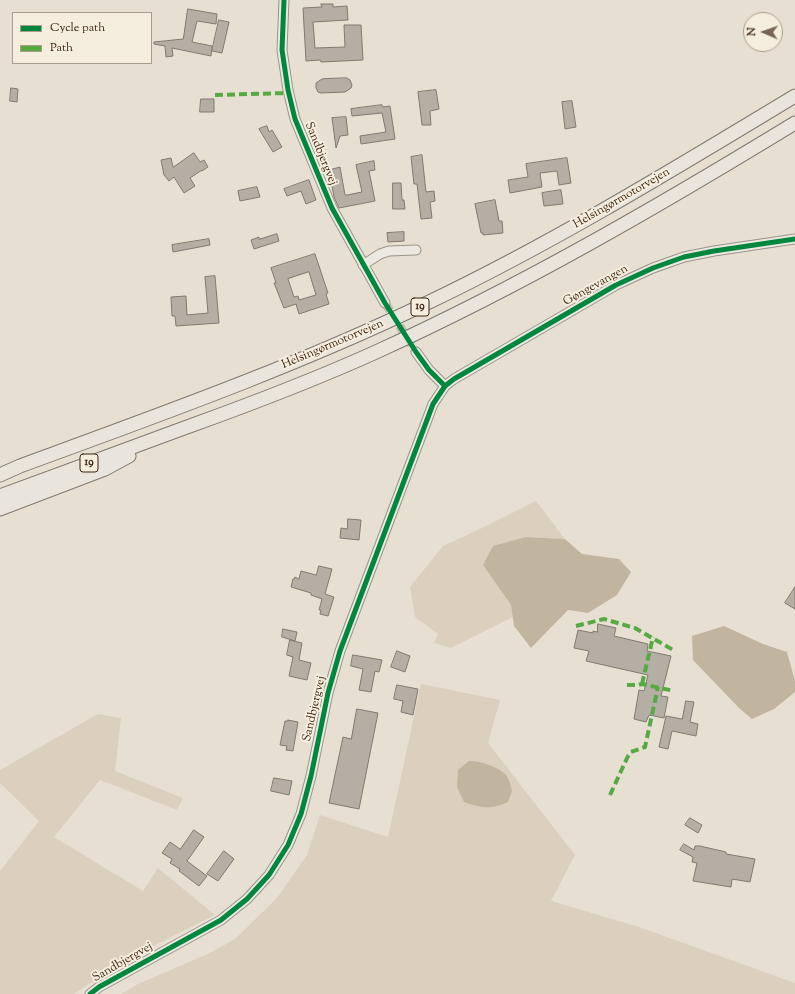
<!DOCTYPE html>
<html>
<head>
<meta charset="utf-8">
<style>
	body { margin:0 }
	#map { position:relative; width:795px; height:994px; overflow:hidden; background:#e7e0d2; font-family:"Sorts Mill Goudy",serif }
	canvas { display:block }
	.legend { position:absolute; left:12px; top:12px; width:140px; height:52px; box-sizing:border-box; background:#f5eddd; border:1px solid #ab9d8b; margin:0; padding:5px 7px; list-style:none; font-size:12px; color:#3b2411 }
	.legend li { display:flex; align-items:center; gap:8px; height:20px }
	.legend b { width:20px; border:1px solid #ab9d8b }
	.north { position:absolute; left:743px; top:12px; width:40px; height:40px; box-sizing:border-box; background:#f5eddd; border:1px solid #ab9d8b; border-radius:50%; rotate:272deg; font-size:11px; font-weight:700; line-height:16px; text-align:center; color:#3b2411 }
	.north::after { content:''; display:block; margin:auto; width:14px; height:18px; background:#765; clip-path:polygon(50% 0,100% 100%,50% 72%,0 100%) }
</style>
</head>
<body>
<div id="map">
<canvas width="795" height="994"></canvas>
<ul class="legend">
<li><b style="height:5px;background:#00873e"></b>Cycle path</li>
<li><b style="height:5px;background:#55aa42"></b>Path</li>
</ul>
<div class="north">N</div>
</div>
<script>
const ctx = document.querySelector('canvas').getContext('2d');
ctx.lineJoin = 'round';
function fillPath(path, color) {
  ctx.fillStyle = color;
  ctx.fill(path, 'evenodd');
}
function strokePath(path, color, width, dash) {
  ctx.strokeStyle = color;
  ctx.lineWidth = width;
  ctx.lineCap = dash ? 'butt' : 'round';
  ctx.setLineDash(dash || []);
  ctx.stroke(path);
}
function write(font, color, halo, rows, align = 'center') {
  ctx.font = font + ' "Sorts Mill Goudy",serif';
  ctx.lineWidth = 4;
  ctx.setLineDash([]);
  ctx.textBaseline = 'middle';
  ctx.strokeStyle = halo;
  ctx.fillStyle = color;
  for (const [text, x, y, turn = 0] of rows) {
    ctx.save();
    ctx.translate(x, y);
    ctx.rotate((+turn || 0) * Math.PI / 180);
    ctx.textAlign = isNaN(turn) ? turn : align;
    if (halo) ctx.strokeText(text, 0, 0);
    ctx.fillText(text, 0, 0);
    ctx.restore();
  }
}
const green = new Path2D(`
	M536 501 565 539 526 537 483 565 511 605 513 617 451 648 434 643 438 634 415 617 410 587 443 546 482 528Z
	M421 684 500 700 488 743 575 855 551 901 639 927 795 983V994H121L138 984 210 953 235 939 277 898 307 855 320 815 388 837Z
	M98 714 121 718 115 771 183 798 177 810 100 780 54 837 143 891 158 868 215 915 157 944 98 978 74 994H0V871L39 821 0 783V770Z`);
const water = new Path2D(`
	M526 537 565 539 582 554 619 559 631 572 617 595 588 613 568 610 531 648 514 626 511 605 483 565 493 546Z
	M724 626 763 644 787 652 795 681V692L774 709 752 719 739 708 693 660 692 636Z
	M469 761C481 761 499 767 507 776 509 780 511 786 512 791L508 802C491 810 481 808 464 802L457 787 458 770Z`);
const building = new Path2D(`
	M321 4H333V7L347 6 348 20 313 22 315 48 345 47 344 25H361L363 60 321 62 320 60 306 61 303 8 322 7Z
	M188 9 217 14 216 24 197 21 192 42 212 46 211 56 172 48 173 56 166 57 165 46 154 44V42L183 39Z
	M219 20 229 22 222 53 212 51Z
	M347 78 350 80 352 85 351 88 345 92 321 93 318 92 316 88V83L322 79Z
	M11 88 18 89 17 102 10 101Z
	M436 90 439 109 430 111 431 125H422L418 92Z
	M201 99H214V112H200Z
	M572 101 576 127 565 129 562 102Z
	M382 105 383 107 390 106 395 139 361 144 360 136 386 132 382 113 352 116 351 109Z
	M346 117 348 135 340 136 336 148 332 118Z
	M267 126 269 132 272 130 282 147 273 152 259 129Z
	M194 153 200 162 204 160 208 167 202 171V170L190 178 195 186 184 193 174 177 169 181 164 175 161 160 171 158 173 167Z
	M422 155 426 192 434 191 435 201 430 202 432 218 421 219 417 184H414L411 157Z
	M567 158 571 183 559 185 557 171 540 173 542 187 510 193 508 180 528 177 526 164Z
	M374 161 375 170 369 171 375 201 339 208 334 197 329 170 340 167 345 195H347L362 192 356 165Z
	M309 180 316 200 306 204 301 191 287 196 284 189Z
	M393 183H401L402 200H404L405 209H393Z
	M257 187 260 197 240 201 238 191Z
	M561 190 563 204 544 206 542 193Z
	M495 200 499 221H502L503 233 483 235V233H481L475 204Z
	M404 232V241L388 242 387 233Z
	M277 234 279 241 254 249 251 240 259 237V239Z
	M209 239 210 245 173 252 172 245Z
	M315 254 328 293 326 294 329 304 299 314 296 304 284 308 274 283H276L271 268ZM309 272 316 295 299 300 298 296 294 297 288 279Z
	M215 276 219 323 176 326 175 316H172L171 297 186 296 187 315 208 313 205 277Z
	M348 519 361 520 359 540 340 538 341 528 347 529Z
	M319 566 332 569 325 594 334 597 328 616 320 614 321 610H319L322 599 311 595V593L291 587 293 579H294L295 577 299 579 301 571 316 575Z
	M795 587V609L785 603Z
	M598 624 616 628 614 636 648 644 647 651 671 656 661 696 668 697 664 718 649 715 646 722 634 719 639 690 644 691 648 675 586 661 589 651 574 648 578 630 593 633V631L597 632Z
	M283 629 297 632 295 641 282 637Z
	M290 640 302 643 299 660 311 663 307 680 289 676 293 657 287 655Z
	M397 651 410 656 405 672 391 667Z
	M353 655 382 660 379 672 375 671 371 692 359 690 363 669 351 666Z
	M397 685 418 689 413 715 401 712 403 701 394 699Z
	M686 701 694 702 690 722 698 724 696 736 672 731 668 749 659 747 666 716 682 719Z
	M357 709 378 713 359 809 329 803 343 737 351 739Z
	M288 720 298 722 293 751 286 750 287 746 280 745 285 721H288Z
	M274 778 292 781 289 795 271 791Z
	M690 818 702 825 698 833 685 825Z
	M194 830 204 837 187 861 207 876 199 886 179 871 180 869 170 863 172 859 162 853 170 842 180 849Z
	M684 844 694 850 695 846H700L726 852V854L755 859 750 882 732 879 731 887 693 881 697 863 692 862 693 857 680 850Z
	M224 851 234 859 218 881 207 874Z`);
const minorTunnel = new Path2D(`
	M385 303 416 352`);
const minor = new Path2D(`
	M284 0 282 50 288 90 295 119 332 208 385 303
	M363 265 380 254 389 251 416 250
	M416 352 429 370 445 386
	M90 994 99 987 221 920 247 899 269 875 288 845 301 814 311 776 328 693 340 651 433 404 445 386 454 379 616 285 653 268 684 257 714 251 795 239`);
const highway = new Path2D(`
	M0 475 20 466C156 416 294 367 425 304 553 243 674 169 795 96
	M0 496C62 473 125 450 187 427 251 404 314 380 376 352 521 286 659 206 795 123
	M0 509 105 469 129 456`);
const quiet = new Path2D(`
	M215 95 288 93
	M576 626 604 619 635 628 675 651
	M642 684 653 637
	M627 685H638L642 684 674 691
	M610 795 628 756 631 752 645 747 658 687`);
const cycleway = new Path2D(`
	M284 0 282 50 288 90 295 119 332 208 385 303 416 352 429 370 445 386
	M90 994 99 987 221 920 247 899 269 875 288 845 301 814 311 776 328 693 340 651 433 404 445 386 454 379 616 285 653 268 684 257 714 251 795 239`);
const shields = [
	[420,307,18],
	[89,463,18]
];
const shieldNames = [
	["19",420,307],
	["19",89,463]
];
const streetNames = [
	["Sandbjergvej",320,154,68],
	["Helsingørmotorvejen",622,199,-30],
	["Gøngevangen",596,286,-29],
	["Helsingørmotorvejen",333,345,-23],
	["Sandbjergvej",315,709,-77],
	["Sandbjergvej",123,963,-30]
];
fillPath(green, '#dad0bd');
fillPath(water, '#c2b5a0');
fillPath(building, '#b5aea4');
strokePath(building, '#817970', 1);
strokePath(minorTunnel, '#c5baab', 9, [9, 4.5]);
strokePath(minor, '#9a9388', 11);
strokePath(highway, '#817970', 15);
strokePath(minor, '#ece8e2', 9);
strokePath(highway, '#e9e5dd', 13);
strokePath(quiet, '#55aa42', 4, [8, 4]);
strokePath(cycleway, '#00873e', 5);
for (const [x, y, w] of shields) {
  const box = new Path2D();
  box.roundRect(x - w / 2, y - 9, w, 18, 3);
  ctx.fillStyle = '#f5eddd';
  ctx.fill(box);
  strokePath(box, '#3b2411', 1);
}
write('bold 11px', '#3b2411', null, shieldNames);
write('12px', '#3b2411', '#f5eddd', streetNames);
</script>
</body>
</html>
